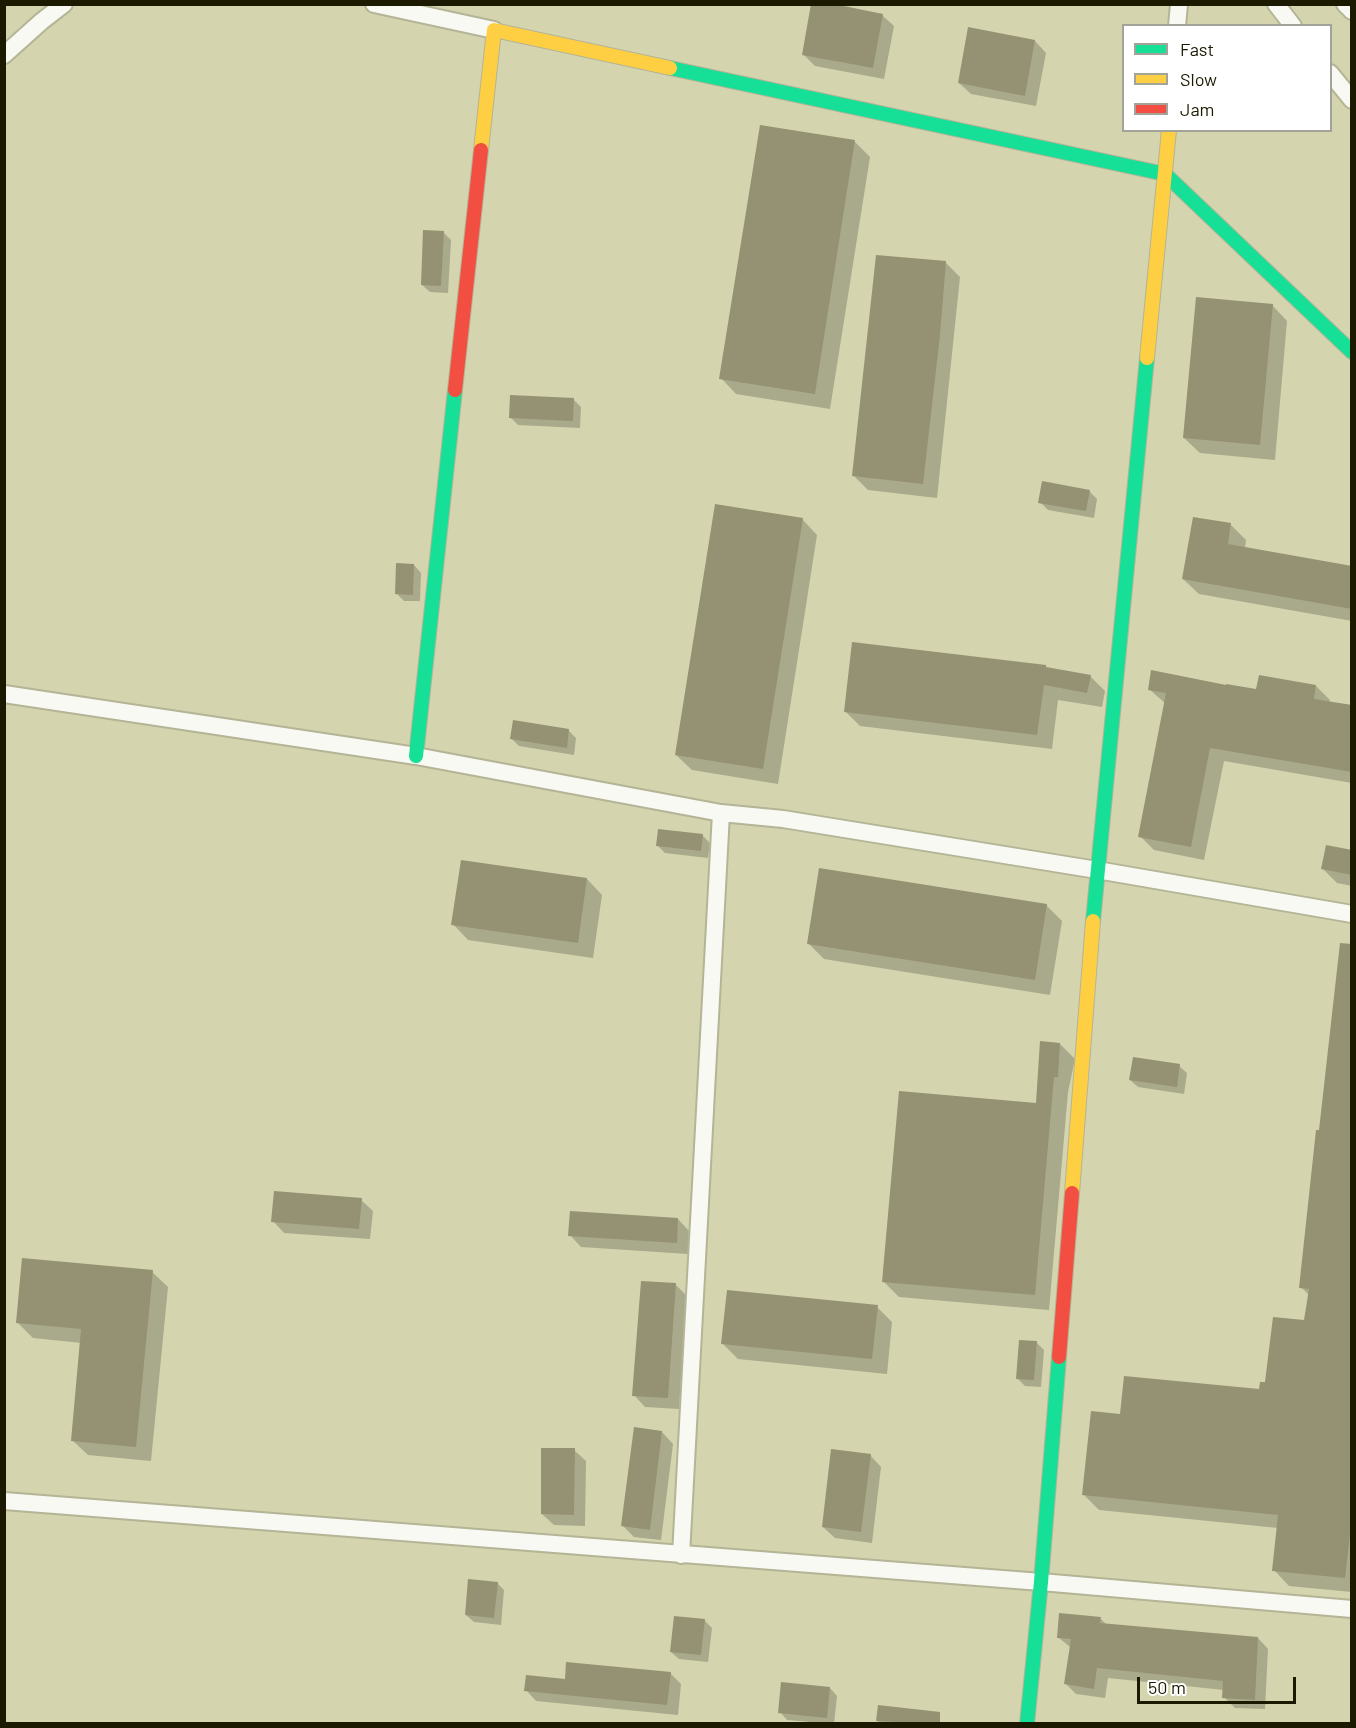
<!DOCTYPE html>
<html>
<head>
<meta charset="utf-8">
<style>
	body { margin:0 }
	#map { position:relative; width:1356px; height:1728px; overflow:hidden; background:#d4d4ae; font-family:Barlow,sans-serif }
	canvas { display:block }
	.frame { position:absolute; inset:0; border:6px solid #1b1a01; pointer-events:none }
	.legend { position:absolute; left:1122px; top:24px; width:210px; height:108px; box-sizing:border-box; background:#fff; border:2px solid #a4a399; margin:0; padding:8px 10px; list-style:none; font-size:18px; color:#1b1a01 }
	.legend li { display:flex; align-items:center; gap:12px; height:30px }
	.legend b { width:30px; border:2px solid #a4a399 }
	.scale { position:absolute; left:1137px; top:1677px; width:159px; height:27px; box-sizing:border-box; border:3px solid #1b1a01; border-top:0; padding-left:8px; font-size:18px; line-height:21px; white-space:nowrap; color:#1b1a01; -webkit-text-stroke:4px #fff; paint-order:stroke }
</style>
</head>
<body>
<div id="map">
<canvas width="1356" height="1728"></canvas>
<div class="frame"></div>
<ul class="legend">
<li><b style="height:8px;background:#16e098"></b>Fast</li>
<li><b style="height:8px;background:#ffcf43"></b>Slow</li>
<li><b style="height:8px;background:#f24e42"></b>Jam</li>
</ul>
<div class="scale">50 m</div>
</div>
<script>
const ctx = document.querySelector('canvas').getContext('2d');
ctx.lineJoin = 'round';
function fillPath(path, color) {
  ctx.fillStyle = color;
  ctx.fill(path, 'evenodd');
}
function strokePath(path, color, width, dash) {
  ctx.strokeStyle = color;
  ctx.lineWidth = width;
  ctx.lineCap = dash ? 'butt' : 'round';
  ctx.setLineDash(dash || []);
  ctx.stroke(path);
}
const shadow = new Path2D(`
	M882 15 894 26 884 79 815 66 803 54Z
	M1035 41 1046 53 1036 106 971 94 959 83Z
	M761 127 855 142 870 157 830 409 736 394 721 378Z
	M443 232 451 240 448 293 430 292 422 285Z
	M946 263 960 277 937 498 868 490 853 475Z
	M1272 305 1287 321 1275 460 1200 453 1184 438Z
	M574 400 581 407 580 428 518 425 510 417Z
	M1089 491 1097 499 1094 518 1048 510 1040 502Z
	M802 519 817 535 778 784 692 770 676 755Z
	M1231 525 1246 540 1245 549 1352 567V621L1199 594 1183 579Z
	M414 565 421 573 420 601H404L396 593Z
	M1047 669 1090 676 1105 691 1102 707 1058 700 1052 749 860 726 845 711Z
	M1316 686 1330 700 1329 703 1352 707V783L1224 761 1204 860 1154 850 1140 836 1166 704 1149 689 1227 687 1257 690Z
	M569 731 576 738 574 755 519 746 512 739Z
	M703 836 710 843 708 858 665 853 658 846Z
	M1352 851V886L1337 883 1323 869Z
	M587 879 602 895 593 958 468 940 453 924Z
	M1046 905 1062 921 1050 995 824 959 809 944Z
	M1352 948V1592L1289 1586 1274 1570 1278 1528 1099 1510 1083 1494 1122 1416 1260 1391 1305 1322 1309 1295 1301 1287 1320 1132Z
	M1060 1044 1075 1059 1068 1092 1049 1310 899 1297 884 1282 1038 1104Z
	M1179 1066 1187 1073 1184 1094 1138 1087 1130 1080Z
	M361 1200 373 1211 370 1239 284 1233 273 1221Z
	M678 1219 689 1231 688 1254 581 1247 570 1235Z
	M152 1272 168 1287 151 1461 88 1455 72 1440 82 1343 33 1338 18 1323Z
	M676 1285 687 1296 679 1409 645 1407 634 1395Z
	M877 1307 892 1322 887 1374 738 1359 723 1344Z
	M1036 1342 1044 1350 1041 1387 1025 1386 1018 1379Z
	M662 1432 673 1444 661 1540 634 1537 623 1526Z
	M574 1450 586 1461 585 1526 554 1525 542 1514Z
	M870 1455 881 1467 872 1543 835 1538 823 1527Z
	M497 1583 504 1590 501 1625 474 1622 466 1615Z
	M1100 1618 1107 1625 1258 1638 1268 1649 1265 1709 1235 1708 1224 1697V1690L1108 1678 1105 1698 1076 1694 1065 1683 1071 1648 1058 1637Z
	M704 1620 712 1628 708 1662 679 1659 671 1652Z
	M670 1673 681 1684 678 1715 536 1701 526 1690 566 1680Z
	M830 1688 837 1696 834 1724 787 1720 780 1712Z
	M922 1718 921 1724H880L878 1721Z`);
const building = new Path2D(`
	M811 4H834L883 14 873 68 802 55Z
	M968 27 1035 40 1025 96 958 83Z
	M760 125 855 140 815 394 719 379Z
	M423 230 444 231 441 286 421 285Z
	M876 255 946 261 940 335 923 484 852 476Z
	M1196 297 1273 304 1260 445 1183 438Z
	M510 395 574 398 573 421 509 418Z
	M1042 481 1090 490 1086 511 1038 503Z
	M715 504 803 518 763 769 675 755Z
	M1193 517 1231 523 1228 544 1352 566V609L1182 579Z
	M396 563 414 564 413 595 395 594Z
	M852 642 1046 665V667L1091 675 1087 693 1044 685 1037 735 844 712Z
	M1151 670 1226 685V684L1256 689 1259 675 1316 685 1314 699 1352 705V772L1210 748 1191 847 1138 837 1166 693 1148 690Z
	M513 720 569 729 567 748 510 739Z
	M658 829 703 834 701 851 656 846Z
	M1326 845 1352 850V875L1321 869Z
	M461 860 587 878 578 943 451 925Z
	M819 868 1047 904 1035 980 807 944Z
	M1340 943 1352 944V1518L1345 1578 1272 1571 1278 1515 1082 1495 1091 1411 1120 1414 1124 1376 1259 1389 1260 1382H1265L1273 1317 1304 1320 1309 1289 1299 1288 1316 1130H1319Z
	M1040 1041 1060 1043 1058 1077H1054L1035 1295 882 1282 899 1091 1036 1103Z
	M1133 1057 1180 1064 1177 1087 1129 1080Z
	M274 1191 362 1198 359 1229 271 1222Z
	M570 1211 678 1218 677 1243 568 1236Z
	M22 1258 153 1270 136 1447 71 1441 81 1329 16 1323Z
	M641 1281 676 1283 668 1398 632 1396Z
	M727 1290 878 1305 872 1359 721 1344Z
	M1019 1340 1037 1341 1034 1380 1016 1379Z
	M634 1427 662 1431 650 1530 621 1526Z
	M541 1448H575L574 1515 541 1514Z
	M831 1449 871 1454 861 1532 822 1527Z
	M468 1579 498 1582 494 1618 465 1615Z
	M1059 1613 1101 1617 1100 1623 1258 1637 1255 1700 1222 1698 1223 1681 1097 1668 1094 1689 1064 1684 1071 1639 1057 1638Z
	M674 1616 705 1619 701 1655 670 1652Z
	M566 1662 671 1672 667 1705 524 1691 526 1675 565 1679Z
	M781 1682 830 1687 827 1718 778 1713Z
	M878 1705 940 1712V1724L876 1721Z`);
const street = new Path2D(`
	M374 4 494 30
	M1276 4 1293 26
	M1345 4 1352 11
	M1177 26 1179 4
	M4 55 42 21 64 4
	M1330 73 1352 100
	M4 694 416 756 721 813 783 819 1097 870 1352 914
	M4 1501 1041 1582 1352 1609
	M681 1555 721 813`);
const fast = new Path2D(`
	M670 68 1165 174 1352 352
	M416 756 455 390
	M1093 921 1147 358
	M1027 1724 1041 1582 1059 1357`);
const slow = new Path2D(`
	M481 150 494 30 670 68
	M1147 358 1169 130
	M1072 1193 1093 921`);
const jam = new Path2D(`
	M455 390 481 150
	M1059 1357 1072 1193`);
fillPath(shadow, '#0003');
fillPath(building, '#959173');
strokePath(street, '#b4b496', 20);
strokePath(fast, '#b4b496', 16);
strokePath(slow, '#b4b496', 16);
strokePath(jam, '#b4b496', 16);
strokePath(street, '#f9f9f3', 16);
strokePath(fast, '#16e098', 14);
strokePath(slow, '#ffcf43', 14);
strokePath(jam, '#f24e42', 14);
</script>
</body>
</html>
